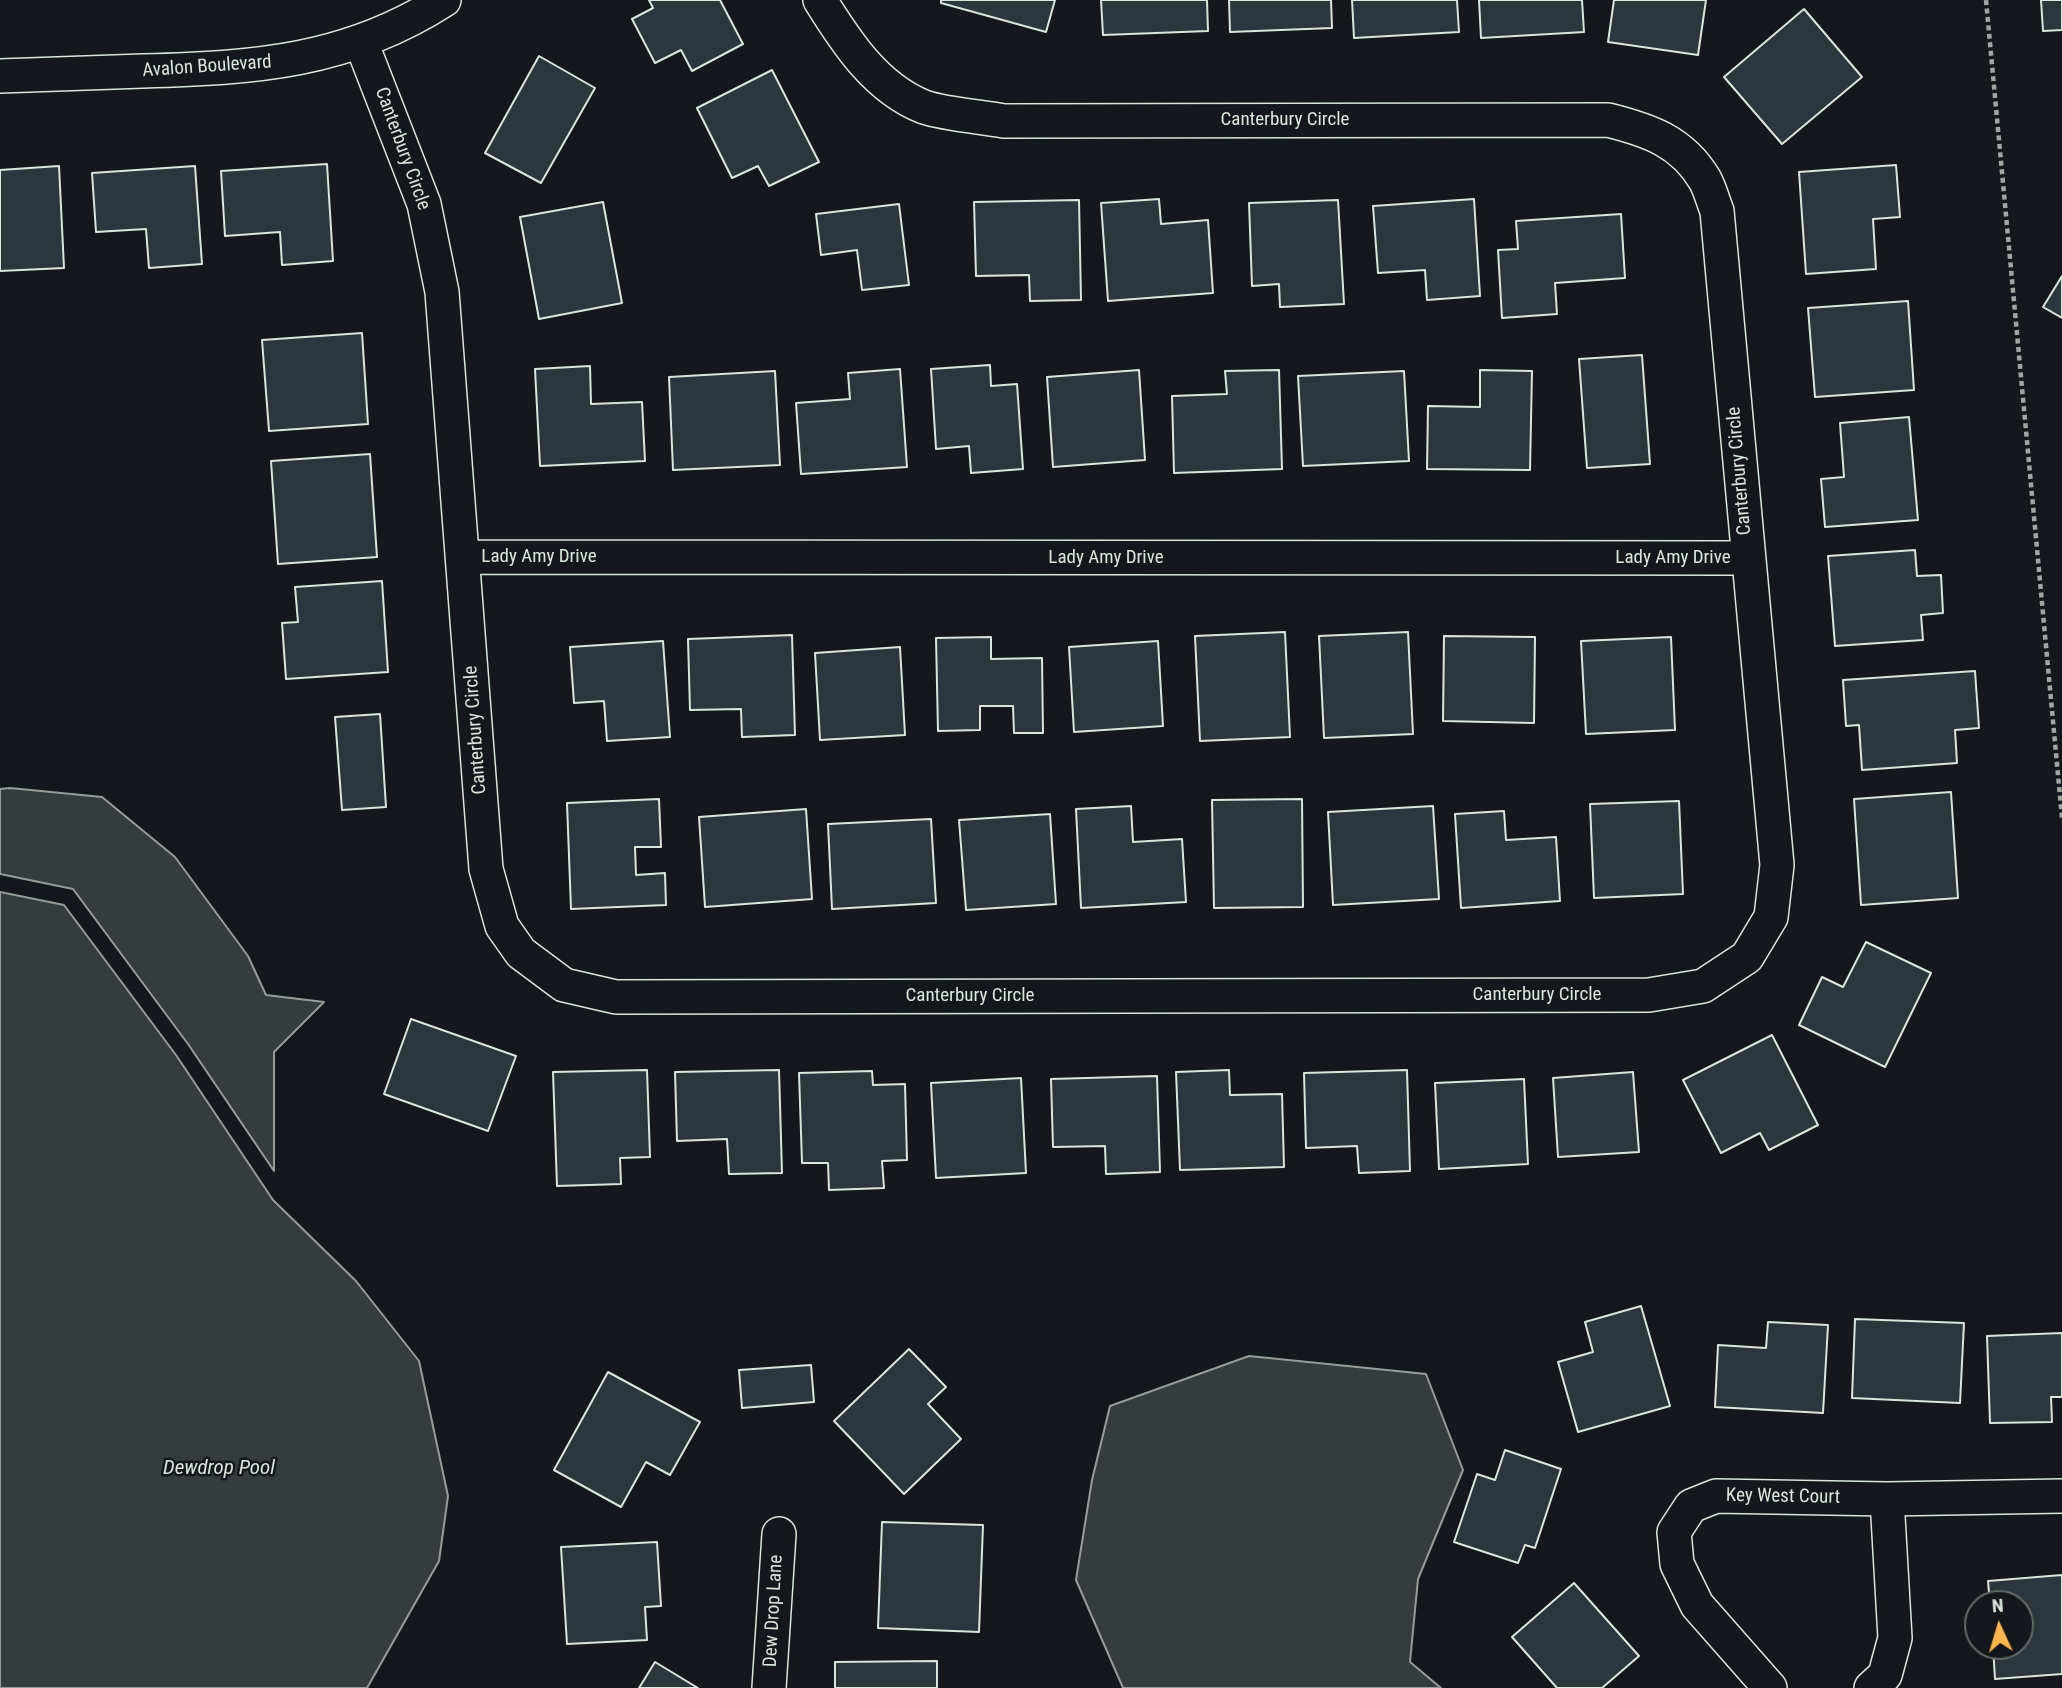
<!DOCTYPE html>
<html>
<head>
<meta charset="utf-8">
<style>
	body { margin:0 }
	#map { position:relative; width:2062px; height:1688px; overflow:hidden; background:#14181c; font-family:"Roboto Condensed",sans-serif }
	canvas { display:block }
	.north { position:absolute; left:1964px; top:1590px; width:70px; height:70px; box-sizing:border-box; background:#14181c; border:2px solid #626a69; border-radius:50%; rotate:356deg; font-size:19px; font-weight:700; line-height:28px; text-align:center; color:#d8e6dc }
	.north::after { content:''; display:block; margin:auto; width:24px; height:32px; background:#ffb74d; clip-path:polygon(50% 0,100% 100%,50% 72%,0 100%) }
</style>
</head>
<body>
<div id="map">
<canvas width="2062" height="1688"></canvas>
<div class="north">N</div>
</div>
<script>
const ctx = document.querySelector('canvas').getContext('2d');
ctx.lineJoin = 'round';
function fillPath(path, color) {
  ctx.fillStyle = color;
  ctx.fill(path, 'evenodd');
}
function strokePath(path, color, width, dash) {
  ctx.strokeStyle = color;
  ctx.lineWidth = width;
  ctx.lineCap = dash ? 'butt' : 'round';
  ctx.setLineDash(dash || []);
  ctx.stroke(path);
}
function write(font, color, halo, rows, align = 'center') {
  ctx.font = font + ' "Roboto Condensed",sans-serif';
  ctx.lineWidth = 5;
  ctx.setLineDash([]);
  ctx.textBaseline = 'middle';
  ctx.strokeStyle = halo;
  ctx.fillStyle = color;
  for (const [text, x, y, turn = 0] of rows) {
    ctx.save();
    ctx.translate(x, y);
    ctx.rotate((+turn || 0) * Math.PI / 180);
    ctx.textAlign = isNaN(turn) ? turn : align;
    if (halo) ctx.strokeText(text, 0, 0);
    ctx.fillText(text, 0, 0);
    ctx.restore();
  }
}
const water = new Path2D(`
	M10 788 102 797 175 857 248 956 266 995 324 1002 274 1052V1171L188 1044 73 889 0 874V789Z
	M0 892 64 905 176 1055 273 1200 356 1281 419 1361 448 1496 439 1561 367 1688H0Z
	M1249 1356 1426 1374 1463 1470 1418 1579 1410 1662 1441 1688H1123L1076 1580 1092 1480 1110 1406Z`);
const building = new Path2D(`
	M649 0H720L743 44 692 71 681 50 655 63 632 19 653 8Z
	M941 0H1055L1046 32 941 3Z
	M1101 0H1207L1208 31 1103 35Z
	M1229 0H1331L1332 28 1230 32Z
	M1352 0H1457L1459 32 1354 38Z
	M1479 0H1582L1584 32 1481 38Z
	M1614 0H1706L1698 55 1608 42Z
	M2041 0H2062V30L2043 31Z
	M1804 9 1862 77 1782 144 1724 77Z
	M539 56 595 88 541 183 485 153Z
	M772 70 819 162 769 186 758 166 732 178 697 108Z
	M327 164 333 261 282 265 280 232 225 236 221 171Z
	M1896 165 1900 217 1873 219 1876 269 1806 274 1799 172Z
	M59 166 64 268 0 271V170Z
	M195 166 202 264 149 268 146 229 96 232 92 173Z
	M1159 199 1161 224 1208 220 1213 293 1108 301 1101 203Z
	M1474 199 1480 296 1427 300 1425 270 1378 273 1373 206Z
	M1079 200 1081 300 1030 301 1029 275 976 276 974 202Z
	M1338 200 1344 304 1280 307 1279 284 1252 286 1249 203Z
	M603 202 622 303 539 319 520 217Z
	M899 204 909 285 862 290 857 250 821 255 816 214Z
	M1621 214 1625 278 1555 283 1557 314 1502 318 1498 250 1518 249 1516 221Z
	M2062 276V318L2043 307Z
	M1908 301 1914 390 1815 397 1808 308Z
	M362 333 368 424 269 431 262 340Z
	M1642 355 1650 464 1587 468 1579 359Z
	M990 365 991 386 1017 384 1023 469 971 473 969 446 936 449 931 369Z
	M590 366 591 404 642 402 645 461 540 466 535 369Z
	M900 369 907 467 801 474 796 403 850 399 848 373Z
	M1139 370 1145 460 1053 467 1047 377Z
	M1279 370 1282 469 1174 473 1172 396 1227 394 1225 371Z
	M1480 370 1532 371 1530 470 1427 469 1428 406 1480 407Z
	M775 371 780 465 673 470 669 377Z
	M1404 371 1409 461 1303 466 1298 376Z
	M1909 417 1918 520 1825 527 1821 479 1844 477 1840 423Z
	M370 454 377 557 278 564 271 461Z
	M1915 550 1917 576 1941 575 1943 613 1921 615 1923 640 1835 646 1828 556Z
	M382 581 388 672 286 679 282 623 298 622 295 587Z
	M1285 632 1290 737 1200 741 1195 636Z
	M1408 632 1413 734 1324 738 1319 636Z
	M792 635 795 735 742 737 741 709 690 710 688 639Z
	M1444 636 1535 637 1534 723 1443 721Z
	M991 637V659L1042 658 1043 733H1014L1013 706H980V730L938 731 936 638Z
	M1671 637 1675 730 1586 734 1581 641Z
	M663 641 670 737 607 741 604 701 574 703 570 647Z
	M1158 641 1163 726 1074 732 1069 647Z
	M900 647 905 735 820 740 815 653Z
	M1975 671 1979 728 1955 730 1957 763 1862 770 1859 725 1846 726 1843 680Z
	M380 714 386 807 342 810 335 717Z
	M1951 792 1958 898 1861 905 1854 799Z
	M659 799 661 847H635L636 875 665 873 666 905 571 909 567 803Z
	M1302 799 1303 907 1214 908 1212 800Z
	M1679 801 1683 894 1594 898 1590 804Z
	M1131 806 1133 842 1182 839 1186 902 1081 908 1076 809Z
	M1433 806 1439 899 1333 905 1328 812Z
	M806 809 812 899 705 907 699 817Z
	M1504 811 1506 840 1556 837 1560 901 1461 908 1455 814Z
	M1050 814 1056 904 966 910 959 820Z
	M931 819 936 903 832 909 828 824Z
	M1866 942 1931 973 1885 1067 1799 1025 1822 977 1843 987Z
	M411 1019 516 1056 488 1131 384 1094Z
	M1772 1035 1818 1125 1769 1150 1760 1133 1721 1153 1683 1080Z
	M647 1070 650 1157 620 1158 621 1184 557 1186 553 1072Z
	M779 1070 782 1173 729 1174 727 1139 677 1141 675 1072Z
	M1229 1070 1230 1095 1282 1094 1284 1167 1180 1170 1176 1072Z
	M1407 1070 1410 1171 1359 1173 1357 1146 1306 1148 1304 1073Z
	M872 1071 873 1085 905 1084 907 1160 882 1161 884 1188 829 1190 828 1163H802L799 1073Z
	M1633 1072 1639 1152 1558 1157 1553 1078Z
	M1157 1076 1160 1172 1106 1174 1105 1146 1053 1147 1051 1079Z
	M1021 1078 1026 1173 936 1178 931 1083Z
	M1524 1079 1528 1164 1439 1169 1435 1083Z
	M1641 1306 1670 1406 1578 1432 1558 1362 1593 1352 1585 1322Z
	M1855 1319 1964 1323 1960 1403 1852 1398Z
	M1768 1322 1828 1325 1823 1413 1715 1407 1718 1345 1766 1348Z
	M2062 1333V1397H2051L2052 1422 1990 1423 1987 1336Z
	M909 1349 946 1387 928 1404 961 1439 904 1494 834 1421Z
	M811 1365 814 1402 742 1408 739 1370Z
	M608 1372 700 1422 670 1475 646 1462 621 1507 554 1470Z
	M1505 1450 1561 1469 1535 1548 1525 1545 1518 1563 1454 1542 1477 1474 1495 1480Z
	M882 1522 983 1525 979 1632 878 1628Z
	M657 1542 661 1606 645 1607 647 1640 567 1644 561 1547Z
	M2062 1575V1674L1995 1679 1993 1646H2020V1604H1990L1988 1581Z
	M1574 1583 1639 1656 1602 1688H1557L1512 1637Z
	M937 1661V1688H835V1662Z
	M655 1662 698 1688H639Z`);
const path = new Path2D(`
	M1986 0 2062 818`);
const street = new Path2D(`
	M361 42 424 204 442 292 486 869 502 926 521 953 564 985 616 997 1649 995 1703 986 1747 957 1771 917 1777 865 1717 211C1713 201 1710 189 1705 180 1682 141 1648 130 1608 120L1004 121C982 117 944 114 924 107 876 88 846 42 820 0
	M0 76C48 74 96 73 143 71 254 68 348 62 444 0
	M463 557 1748 558
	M769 1688 779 1534
	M1770 1688 1697 1605 1677 1564 1674 1532 1691 1506 1716 1496 1887 1499 2062 1496
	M1871 1688 1885 1675 1895 1638 1887 1499`);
const streetNames = [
	["Avalon Boulevard",207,67,-4],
	["Canterbury Circle",1285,120],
	["Canterbury Circle",402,149,70],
	["Canterbury Circle",1740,471,-95],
	["Lady Amy Drive",539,557],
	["Lady Amy Drive",1106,558],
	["Lady Amy Drive",1673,558],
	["Canterbury Circle",476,730,-94],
	["Canterbury Circle",1537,995],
	["Canterbury Circle",970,996],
	["Key West Court",1783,1497,1],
	["Dew Drop Lane",774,1611,-87]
];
const waterNames = [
	["Dewdrop Pool",219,1469]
];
fillPath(water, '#363b3e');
strokePath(water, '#939e99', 2);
fillPath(building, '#2c363c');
strokePath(building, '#d8e6dc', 2);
strokePath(street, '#d8e6dc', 36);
strokePath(path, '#9da8a2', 4.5, [5, 3.5]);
strokePath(street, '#14181c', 33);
write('19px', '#d8e6dc', '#14181c', streetNames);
write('italic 21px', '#d8e6dc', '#14181c', waterNames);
</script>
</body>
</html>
